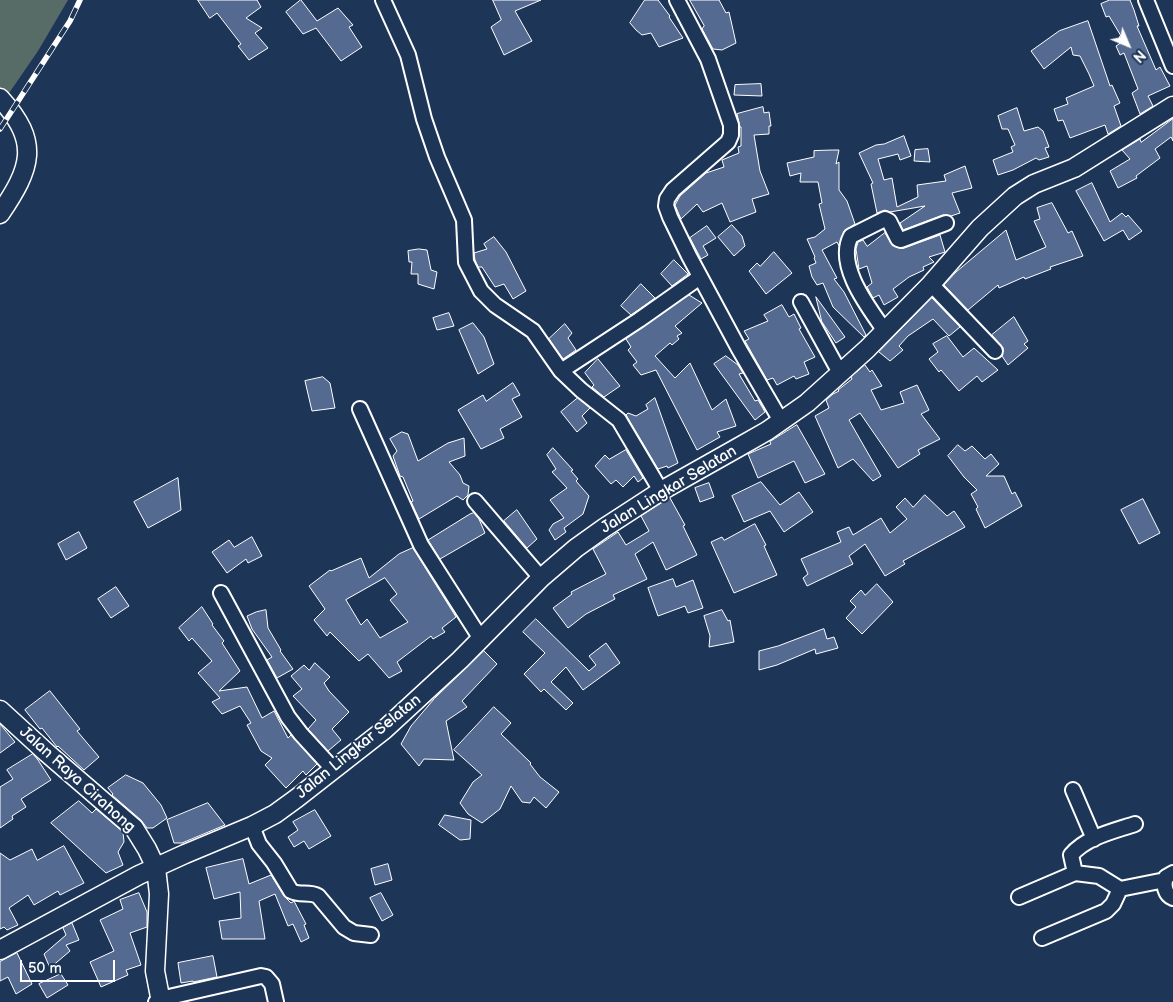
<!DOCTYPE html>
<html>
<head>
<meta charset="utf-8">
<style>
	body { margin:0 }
	#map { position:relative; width:1173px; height:1002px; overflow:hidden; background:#1d3557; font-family:"Balsamiq Sans",sans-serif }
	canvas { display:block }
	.north { position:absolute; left:1103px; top:20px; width:50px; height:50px; -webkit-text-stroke:4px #1d3557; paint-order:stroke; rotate:135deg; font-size:14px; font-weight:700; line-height:20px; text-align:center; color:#fff }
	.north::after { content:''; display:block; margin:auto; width:18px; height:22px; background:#fff; clip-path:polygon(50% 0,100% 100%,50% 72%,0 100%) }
	.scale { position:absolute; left:20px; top:960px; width:95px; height:22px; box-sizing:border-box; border:2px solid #fff; border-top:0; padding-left:6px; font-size:15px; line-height:18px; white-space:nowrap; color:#fff; -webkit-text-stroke:4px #1d3557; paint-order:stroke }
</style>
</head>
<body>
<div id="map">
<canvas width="1173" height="1002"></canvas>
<div class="north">N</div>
<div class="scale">50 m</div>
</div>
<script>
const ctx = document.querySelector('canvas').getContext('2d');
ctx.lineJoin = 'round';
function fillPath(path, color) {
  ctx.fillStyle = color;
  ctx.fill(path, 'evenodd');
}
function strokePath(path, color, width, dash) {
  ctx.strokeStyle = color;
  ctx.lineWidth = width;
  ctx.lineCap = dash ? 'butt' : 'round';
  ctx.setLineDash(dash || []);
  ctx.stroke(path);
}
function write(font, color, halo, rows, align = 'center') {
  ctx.font = font + ' "Balsamiq Sans",sans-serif';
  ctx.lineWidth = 4;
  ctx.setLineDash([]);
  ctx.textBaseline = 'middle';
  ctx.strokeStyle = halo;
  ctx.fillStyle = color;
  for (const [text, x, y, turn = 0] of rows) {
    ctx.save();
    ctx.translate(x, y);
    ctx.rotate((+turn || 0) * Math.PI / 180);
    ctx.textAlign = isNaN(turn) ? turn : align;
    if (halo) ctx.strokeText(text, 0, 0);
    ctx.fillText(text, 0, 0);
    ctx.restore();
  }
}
const green = new Path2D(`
	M0 0H68L38 51 5 99 0 93Z`);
const building = new Path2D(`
	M198 0H257L261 7 246 18 262 28 255 33 268 48 249 60 238 46 241 44 217 13 210 18Z
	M301 0 317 21 338 8 353 25 349 27 362 47 341 61 316 28 303 34 286 12Z
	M493 0H541L515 11 532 41 504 55 491 27 501 20Z
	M645 0H658L670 16 669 17 683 38 659 47 651 33 642 35 636 30 630 23Z
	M690 0H719L726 13 729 12 736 43 722 50 713 49 702 29 704 26Z
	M1110 0H1130L1134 10 1139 26H1137L1156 70 1160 67 1170 86 1148 96 1153 106 1140 114 1132 93 1138 89 1124 53 1120 55 1116 46 1122 42 1119 37 1121 36 1109 16 1106 17 1101 4Z
	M1088 21 1110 86 1112 85 1120 103 1114 106 1121 126 1108 134 1105 125 1070 138 1063 120 1058 121 1054 109 1068 104 1066 98 1094 86 1089 74 1080 56 1073 55 1071 47 1044 69 1031 51 1059 31Z
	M761 84 762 96 734 95 735 85Z
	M763 107 764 113 769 112 771 126H769V134L754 135 760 171 769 194 752 199 756 212 730 222 722 203 703 212 697 204 681 219 675 205 680 196 706 173 724 167 722 160 739 153 738 147 741 146V127H740L737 114Z
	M1017 108 1024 131 1038 127 1043 131 1049 147 1045 148 1049 157 1039 160 1036 158 1013 170 998 175 993 160 1013 152 1011 147 1015 145 1008 129H1002L998 116Z
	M1173 119V141L1171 137 1155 149 1160 158 1136 176 1137 178 1118 188 1110 171 1130 159 1122 150 1140 139 1141 142Z
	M904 136 911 156 900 160 898 154 878 159 884 180 892 178 897 207 918 197 917 185 946 181 944 175 965 166 972 188 952 193 960 213 951 216 943 215 903 230 900 223 925 206 890 212 885 210 877 213 871 184 873 183 859 153 876 145 884 144Z
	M928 149 930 162 914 161 915 150Z
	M833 150H839L836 164 839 162V190L847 201 855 224 844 231 839 246 837 242 822 250 837 278 834 279 844 292 866 335 864 337 833 307 823 283 817 285 812 277 809 266 816 263 814 258 815 257 807 239 815 237 825 229 819 204 822 203 818 182H800L801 173 790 176 787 163 814 157V151Z
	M1092 183 1110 222 1122 213 1126 217 1128 215 1142 231 1129 240 1123 230 1104 241 1076 191Z
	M1052 203 1068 233 1072 231 1083 256 1050 267 1051 269 1025 279 1024 277 999 288 998 285 968 310 944 285 956 272 1006 230 1016 260 1046 247 1034 221 1040 219 1037 208Z
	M732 225 742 236 745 246 734 256 718 237Z
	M707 226 716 238 703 246 708 255 701 259 690 238Z
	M885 233 891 243 899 248H904L940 235 945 252 929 257 934 262 923 267 924 270 909 277 893 289 898 297 884 305 879 295 873 298 867 287 872 283 867 266 859 269 856 249 858 242 863 240 867 246Z
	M494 237 506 252 526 291 513 299 504 284 495 287 482 267H478L475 260 474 253 487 249 484 244Z
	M419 249 427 250 431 270 437 272 434 289 418 284V274H411L412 262H409L408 251Z
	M774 252 792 273 766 294 749 271 757 263 760 266Z
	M674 260 688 274 672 286 661 274Z
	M641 284 655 298 631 315 621 306Z
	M689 295 702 303 675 326 682 333 677 336 679 339 672 345 670 343 655 356 675 378 690 363 712 410 726 399 736 426 717 432 720 437 697 450 656 370 641 375 633 365 637 362 628 350 631 347 626 339Z
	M816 297 845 337 836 343 822 322Z
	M932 298 960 327 949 336 933 319 908 336 899 346 903 350 890 361 879 352Z
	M782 305 789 317 794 314 801 328 799 329 815 357 804 362 809 374 796 379 794 376 777 385 773 378 767 380 745 341 749 339 744 331 768 321 764 315Z
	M449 313 454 326 437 330 433 318Z
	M1014 317 1028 341 1024 344 1028 348 1008 365 1002 356 1003 348 992 335Z
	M473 323 484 337 494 364 478 374 459 330Z
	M565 324 572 333 568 338 576 350 563 359 549 339Z
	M947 336 963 357 974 348 998 370 982 382 977 376 959 391 941 370 939 372 929 359 938 352 933 344Z
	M726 356 738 365 743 373 739 374 755 401 758 400 765 412 755 420 714 364Z
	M598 359 620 386 604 397 592 387 594 385 585 373Z
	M865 365 870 372 872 370 882 386 871 390 881 410 904 403 900 392 917 385 929 410 921 414 940 439 918 450 920 454 898 468 860 413 849 420 881 476 873 481 853 459 838 468 815 416 829 408 826 400 833 394 839 391 838 390 852 379 851 377Z
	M323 377 330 383 335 408 312 411 305 381Z
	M513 383 520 395 512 399 522 417 500 429 504 438 481 449 458 410 483 395 486 401Z
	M578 398 590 408 582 416 587 423 577 432 561 412Z
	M655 398 678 463 668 468 667 466 658 469 626 415 628 413 636 416 648 409 646 405Z
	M797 425 825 474 805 483 794 461 758 478 748 454 771 444 770 442Z
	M402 432 408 434 418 461 448 443 464 438 465 456 449 462 460 475 463 483 469 486 468 495 463 500 457 496 419 519 411 502 413 501 403 477 400 476 393 456 397 451 390 439Z
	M958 445 965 451 972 446 985 459 991 454 999 464 986 476H1004L1012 494 1015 492 1022 506 985 528 976 509 978 507 971 494 977 490 964 477 948 456Z
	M553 448 573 470 571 471 578 479 576 481 589 496 583 514 564 528 566 532 555 540 549 530 553 524 564 518 550 500 567 488 552 472 556 469 547 455Z
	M626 450 643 478 638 482 634 476 623 487 616 480 611 484 595 466 605 455 609 459Z
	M178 478 181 510 148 528 134 502Z
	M761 482 780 505 799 492 813 512 784 532 770 511 744 522 732 496Z
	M709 483 714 497 700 502 695 488Z
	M925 495 947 516 954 511 965 527 903 561 905 564 885 576 865 544 849 556 853 564 807 586 803 578 808 574 801 559 841 542 837 532 849 527 853 535 881 518 890 533 907 519 896 507 905 498 913 507Z
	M670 498 685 525 683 526 697 555 666 570 653 542 635 554 647 579 613 595 615 599 586 614 568 628 553 608 572 594 571 592 606 574 593 549 618 532 626 545 649 531 641 516Z
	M1143 499 1160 533 1139 544 1121 510Z
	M517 510 537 539 527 548 504 521Z
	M474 513 479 519 485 533 440 559 428 540 470 514Z
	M755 524 766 545 764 546 777 575 734 593 711 542 722 537 724 540Z
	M79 532 87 548 66 560 58 544Z
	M252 537 262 556 248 563 246 559 227 573 212 552 229 540 234 547Z
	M413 548 456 617 442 628 445 632 433 639 431 636 397 662 402 671 389 678 368 654 359 661 330 632 327 636 314 620 325 609 309 586 330 570 331 571 361 558 369 578 399 554ZM385 578 397 594 390 600 408 622 380 638 367 619 361 625 346 600Z
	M673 579 676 587 693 580 703 608 688 613 685 606 658 616 648 588Z
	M877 584 893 602 862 634 846 618 856 607 850 601 861 590 865 595Z
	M116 587 129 606 111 618 98 599Z
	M202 607 213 624 212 625 224 641 222 643 240 671 219 691 247 687 262 718 274 711 288 738 291 735 317 764 306 775 303 771 286 788 265 765 272 758 261 751 247 725 251 723 240 706 222 714 212 702 220 698 198 673 212 661 192 638 189 641 179 628Z
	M266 610 268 628 281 650 280 651 293 669 277 678 267 660 272 657 252 629 247 616 256 612Z
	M722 610 728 621 730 620 734 642 709 647 710 636 704 616Z
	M536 619 589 671 596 665 589 656 606 643 620 663 583 690 566 667 551 682 573 703 566 710 544 689 541 692 524 674 545 653 523 632Z
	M824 629 827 639 834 637 838 648 816 654 815 649 777 665 759 670V651L778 646Z
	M484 651 497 664 462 701 467 707 446 721 454 760 424 759 419 766 401 744 411 726 434 699Z
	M315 663 330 677 324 683 329 691 349 712 332 729 341 740 328 751 308 729 316 720 293 696 302 689 291 676 304 665 309 670Z
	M50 691 80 729 77 731 99 757 84 770 58 746 57 747 42 728 40 729 25 710Z
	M494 707 511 723 501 734 531 763 530 764 540 777 559 792 546 808 534 797 530 803 522 802 511 786 500 809 482 823 468 814 460 803 473 782 482 775 454 750Z
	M0 724 15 742 0 753Z
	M33 754 38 760 51 780 21 799 26 807 12 816 13 819 0 828V787L13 779 7 770Z
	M126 775 143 783 161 805 167 818 153 828H147L141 820 112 795 113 794 108 788Z
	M79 801 92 813 96 809 123 832 124 842 118 852 123 865 106 873 51 823Z
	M208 803 225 825 182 843H174L167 820Z
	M315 810 331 836 309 849 304 841 294 847 288 837 298 830 293 822Z
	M445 815 471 820 470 839 460 840 439 825Z
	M64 846 84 883 60 895 58 891 34 905 28 895 9 908 18 925 7 930 4 927 0 929V853L10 860 32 849 37 860Z
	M243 859 249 884 271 875 284 896 291 903 294 901 306 924 304 925 309 938 301 942 293 924 288 926 275 894 259 901 265 939H222L219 921 241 918 240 892 214 899 206 868Z
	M388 864 392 880 375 885 371 869Z
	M139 893 147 912V927L130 933 141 965 126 970 128 975 101 987 90 962 114 951 100 920 123 909 120 900Z
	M381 893 393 915 382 921 370 898Z
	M72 923 79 940 66 945 70 951 50 968 44 954 66 935 63 928Z
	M17 953 32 984 16 994 8 977 0 981V962Z
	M213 956 217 977 193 982V981L181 983 178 963Z
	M61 974 68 985 47 998 39 984Z`);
const minor = new Path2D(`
	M383 0 408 55 424 119 437 157 464 220 466 262 481 291 495 305 533 331 561 371 581 390 619 420 661 491
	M677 0 708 59 731 125V135L728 142 673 190 667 199 666 206 670 217 689 256 739 349 781 421
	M1146 0 1173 66
	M931 284 995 351
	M801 302 840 373
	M885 331C869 308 835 265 851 236L885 219 889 221 898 239 901 240 946 223
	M561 371 639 320 700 277
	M360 409 421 545 481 639
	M475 501 541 578
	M221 593 288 717 301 734 334 770
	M1073 790 1094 839
	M252 826 259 844 274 863 291 891C300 896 309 891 318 896L344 927 354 933 371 935
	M1075 873 1071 855C1086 837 1114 831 1135 824
	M1173 873 1166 877C1163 885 1165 895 1173 898
	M1019 897 1075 873 1099 876 1120 889
	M1042 938 1106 911 1113 904 1120 889 1165 880
	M156 1002 160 999 261 976 266 977 272 984 276 1002`);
const tertiary = new Path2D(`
	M0 98C41 143 31 168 0 214
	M0 710 47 753 134 828 147 849 156 868 159 894 155 971 161 1002
	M0 950 139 875 185 854 252 826 275 814 297 798 384 730 460 660 541 578 576 548 604 528 661 491 739 447 767 431 807 403 867 349 931 284 980 228 1015 196 1034 184 1074 168 1173 106`);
const rail = new Path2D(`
	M0 129 70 21 80 0`);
const streetNames = [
	["Jalan Lingkar Selatan",669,490,-31],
	["Jalan Lingkar Selatan",359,747,-39],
	["Jalan Raya Cirahong",77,780,42]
];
fillPath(green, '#576b67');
fillPath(building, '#546a91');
strokePath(building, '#fff', 1);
strokePath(minor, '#fff', 18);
strokePath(tertiary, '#fff', 21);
strokePath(minor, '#1d3557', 14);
strokePath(tertiary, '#1d3557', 18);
strokePath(rail, '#fff', 5.5);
strokePath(rail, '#1d3557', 4, [11]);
write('16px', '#fff', '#1d3557', streetNames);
</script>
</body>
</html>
